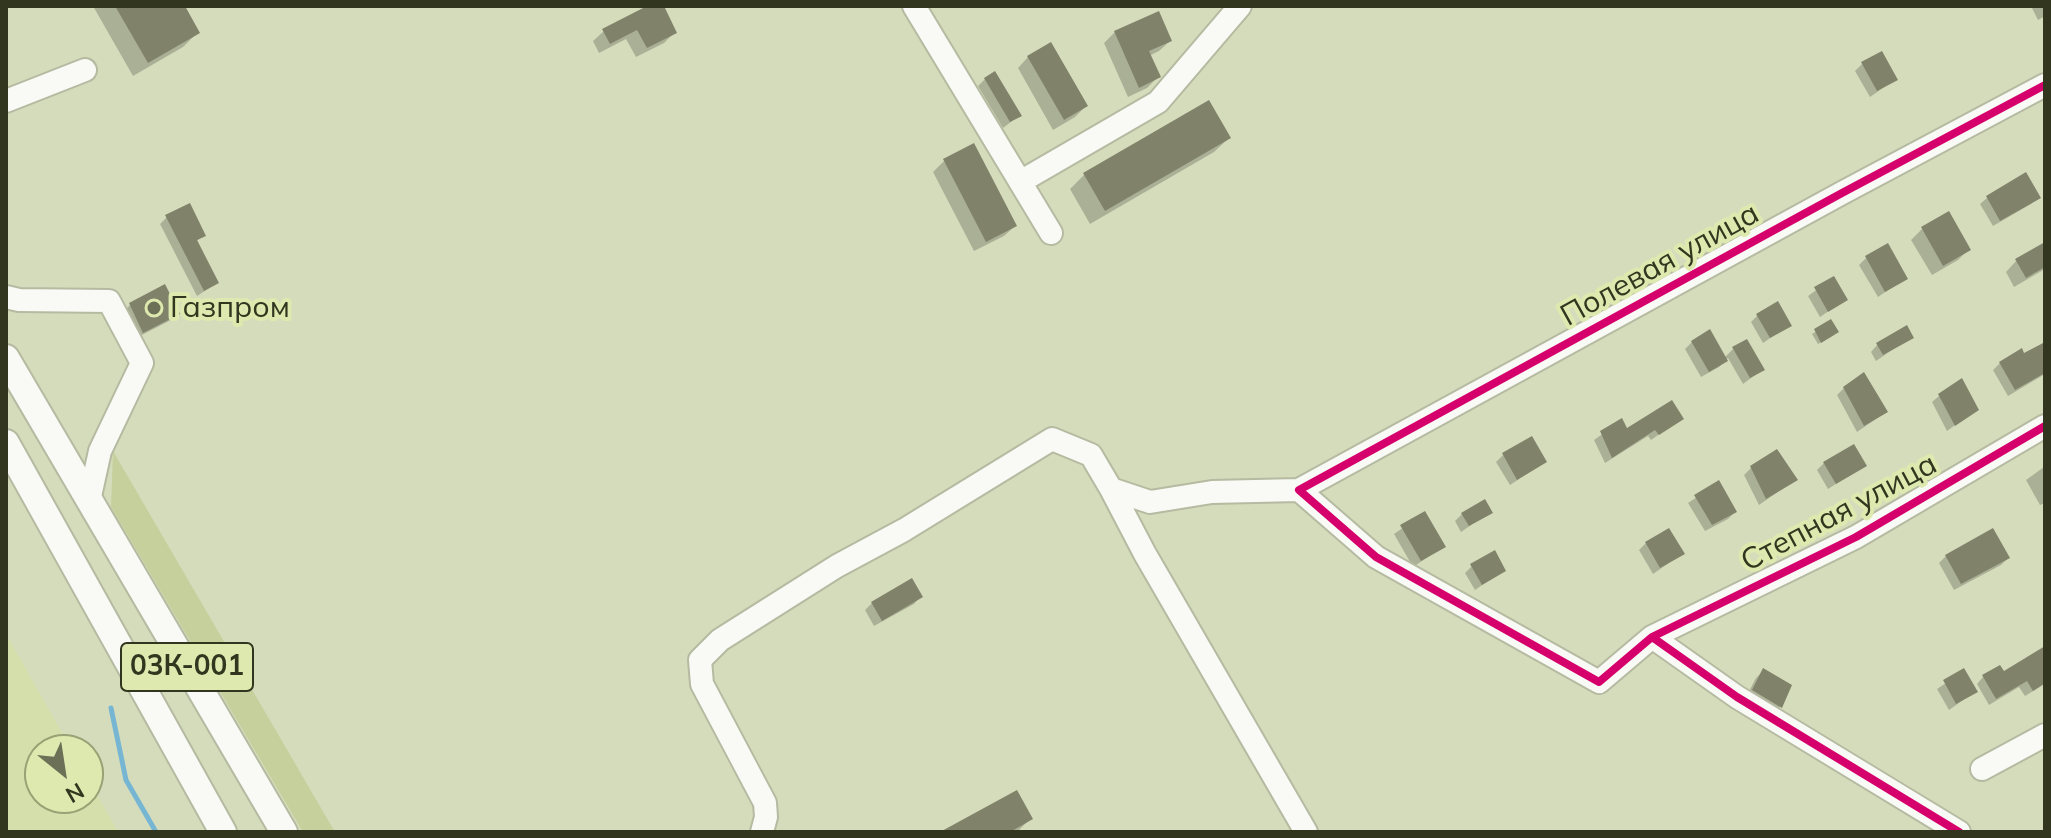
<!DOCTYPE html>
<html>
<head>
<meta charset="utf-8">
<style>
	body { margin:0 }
	#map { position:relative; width:2051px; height:838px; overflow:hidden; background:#d5dcbc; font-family:Mulish,sans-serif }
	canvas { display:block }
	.frame { position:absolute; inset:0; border:8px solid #32361f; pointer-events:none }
	.north { position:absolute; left:24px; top:734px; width:80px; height:80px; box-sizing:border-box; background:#dde9af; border:2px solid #99a175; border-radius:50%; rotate:150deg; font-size:22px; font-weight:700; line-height:32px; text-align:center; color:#32361f }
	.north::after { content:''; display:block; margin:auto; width:28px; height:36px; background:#6b7056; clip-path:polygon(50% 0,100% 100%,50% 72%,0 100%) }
</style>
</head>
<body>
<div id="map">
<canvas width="2051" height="838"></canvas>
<div class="frame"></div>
<div class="north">N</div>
</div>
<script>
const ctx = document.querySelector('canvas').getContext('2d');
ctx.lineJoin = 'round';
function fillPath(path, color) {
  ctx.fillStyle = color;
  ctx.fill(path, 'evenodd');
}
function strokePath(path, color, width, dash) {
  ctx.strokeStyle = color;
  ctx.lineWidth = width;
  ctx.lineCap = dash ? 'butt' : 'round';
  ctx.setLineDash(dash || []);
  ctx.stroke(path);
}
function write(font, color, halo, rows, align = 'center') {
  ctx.font = font + ' Mulish,sans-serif';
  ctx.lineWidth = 8;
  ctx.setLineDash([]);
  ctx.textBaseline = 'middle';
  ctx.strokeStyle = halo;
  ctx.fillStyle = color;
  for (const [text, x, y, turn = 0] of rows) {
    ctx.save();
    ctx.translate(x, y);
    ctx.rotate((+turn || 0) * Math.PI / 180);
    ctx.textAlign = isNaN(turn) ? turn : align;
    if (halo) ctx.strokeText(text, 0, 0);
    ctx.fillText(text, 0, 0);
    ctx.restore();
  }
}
const built = new Path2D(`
	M6 634 72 750H40V798H88V778L118 832H6Z`);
const green = new Path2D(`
	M113 451 335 832H303L111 507Z`);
const shadow = new Path2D(`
	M93 6H182L198 32 183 47 133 76Z
	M651 6H661L675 32 664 43 636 57 626 39 599 53 593 41 604 31Z
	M2031 6H2045V16L2038 20Z
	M1115 32 1170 41 1159 51 1149 56 1158 77 1147 88 1128 97 1104 43Z
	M1028 57 1086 106 1075 117 1053 130 1018 68Z
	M1862 64 1896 79 1870 97 1855 71Z
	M985 79 1020 115 1003 128 978 86Z
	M1229 138 1214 152 1090 224 1070 189 1084 175Z
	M944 161 1015 226 1004 236 974 251 933 172Z
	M2025 175 2038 197 2031 204 1993 226 1980 204 1987 198Z
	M167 217 203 235 196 242 217 283 197 296 160 224Z
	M1922 229 1968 250 1958 260 1932 275 1911 240Z
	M2045 244V269L2014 287 2006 272 2016 261Z
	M1866 258 1906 278 1878 297 1859 265Z
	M1833 278 1845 300 1820 317 1808 296Z
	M164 287 178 313 171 320 136 338 123 312 130 305Z
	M1758 315 1789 325 1763 343 1751 322Z
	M1831 322 1834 335 1818 344 1812 334Z
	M1911 337 1876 361 1871 352 1877 345Z
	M1692 342 1724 358 1733 349 1762 370 1743 384 1728 358 1719 367 1701 377 1685 349Z
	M2045 344V374L2008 396 1993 370 2000 363 2024 356Z
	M1844 388 1886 412 1857 432 1837 395Z
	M1939 396 1977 409 1947 431 1932 402Z
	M1682 418 1651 440 1648 436 1605 463 1594 440 1621 421 1626 431Z
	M1503 455 1545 462 1510 485 1496 462Z
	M1824 463 1864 466 1828 489 1817 470Z
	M2044 467 2045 503 2040 505 2026 480Z
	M1751 468 1795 480 1759 505 1744 475Z
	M1718 483 1735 512 1728 519 1705 531 1688 503Z
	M1490 512 1461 532 1455 521 1462 514Z
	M1424 513 1443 547 1413 567 1394 534Z
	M1992 530 2008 558 2001 565 1954 590 1939 563 1946 556Z
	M1646 543 1682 554 1653 574 1639 550Z
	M1472 566 1504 570 1475 590 1465 573Z
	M920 597 914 604 874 626 865 610 872 603Z
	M2045 657V684L2025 696 2019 687 1989 705 1977 684 1983 677 2003 674Z
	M1763 671 1780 707 1773 713 1746 697 1756 678Z
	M1964 671 1976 691 1949 710 1937 689Z
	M1030 819 1017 832H944Z`);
const stream = new Path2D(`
	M111 708 126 780 156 832`);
const building = new Path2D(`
	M115 6H185L200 33 148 63Z
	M647 6H664L677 33 647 48 637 30 610 44 602 29Z
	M1159 11 1172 41 1149 51 1161 77 1139 88 1114 31Z
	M1051 42 1088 106 1064 120 1027 56Z
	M1882 51 1898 80 1877 91 1861 62Z
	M995 71 1022 116 1010 122 984 78Z
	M1209 100 1231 138 1105 211 1083 173Z
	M974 143 1017 226 986 242 943 159Z
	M2026 172 2041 198 2000 221 1986 196Z
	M190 203 206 236 197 240 219 283 204 291 165 215Z
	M1949 211 1971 250 1943 266 1921 227Z
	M2045 242V267L2026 278 2015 259Z
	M1888 243 1908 279 1885 292 1865 256Z
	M1834 276 1848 300 1828 312 1814 287Z
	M165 284 180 314 143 333 129 303Z
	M1778 301 1792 326 1770 338 1756 314Z
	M1831 319 1839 332 1821 343 1814 329Z
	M1907 325 1914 338 1883 355 1876 343Z
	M1710 329 1728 361 1709 372 1691 341Z
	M1747 339 1765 370 1750 378 1732 347Z
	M2045 342V373L2015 390 1999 362 2022 348 2024 353Z
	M1864 372 1888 412 1864 426 1843 387Z
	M1962 378 1979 410 1955 426 1938 394Z
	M1672 400 1684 419 1659 435 1655 430 1612 458 1600 431 1622 418 1627 428Z
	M1532 436 1547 462 1517 480 1502 453Z
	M1854 444 1867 466 1836 484 1823 462Z
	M1777 449 1798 480 1766 499 1750 466Z
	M1719 480 1737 512 1712 525 1694 495Z
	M1485 499 1493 513 1469 526 1461 513Z
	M1425 511 1446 547 1421 561 1400 525Z
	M1669 528 1685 554 1660 568 1645 542Z
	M1993 528 2010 558 1961 584 1945 555Z
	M1495 550 1506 571 1482 585 1470 564Z
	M912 578 923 597 882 621 871 602Z
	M2045 646V683L2033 691 2027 681 1996 699 1982 675 2000 665 2004 671Z
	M1763 668 1792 685 1782 708 1752 690Z
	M1964 668 1978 692 1956 704 1943 680Z
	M1017 790 1033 819 1010 832H940Z`);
const minor = new Path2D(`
	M914 6 1051 233
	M6 101 85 70
	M1020 182 1158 102 1240 6
	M6 297 19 300 109 301 142 363 100 451 89 501
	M1111 489 1145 554 1306 832
	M1299 490 1376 557 1599 682 1652 637 1737 697 1959 832
	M1652 637 1856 537 2045 426
	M1982 769 2045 735
	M762 832 766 817 765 803 702 684 700 660 720 640 837 566 904 530 1052 439 1091 455 1111 489 1150 502 1212 492 1299 490 1842 193 2045 85`);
const major = new Path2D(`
	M6 358 284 832
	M6 443 223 832`);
const cycleway = new Path2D(`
	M1652 637 1856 537 2045 426
	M1959 832 1737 697 1652 637 1599 682 1376 557 1299 490 1842 193 2045 85`);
const markers = [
	[154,308,8,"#6b7056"]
];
const shields = [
	[187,667,132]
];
const shieldNames = [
	["03К-001",187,667]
];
const streetNames = [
	["Полевая улица",1660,265,-29],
	["Степная улица",1839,513,-28]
];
const poiNames = [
	["Газпром",170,308]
];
fillPath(built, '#d4dfac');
fillPath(green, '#c6d09d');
fillPath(shadow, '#0003');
strokePath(stream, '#76b6d2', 5);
fillPath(building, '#81826a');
strokePath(minor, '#b5baa1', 26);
strokePath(major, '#b5baa1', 30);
strokePath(minor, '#f9faf5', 22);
strokePath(major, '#f9faf5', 26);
strokePath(cycleway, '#d6006c', 8);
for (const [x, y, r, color] of markers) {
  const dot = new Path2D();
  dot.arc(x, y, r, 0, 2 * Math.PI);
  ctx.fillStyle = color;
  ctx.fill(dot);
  strokePath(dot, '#dde9af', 3);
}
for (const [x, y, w] of shields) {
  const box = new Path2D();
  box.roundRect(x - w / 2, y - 24, w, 48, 6);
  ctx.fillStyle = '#dde9af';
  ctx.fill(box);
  strokePath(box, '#32361f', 2);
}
write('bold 28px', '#32361f', null, shieldNames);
write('30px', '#32361f', '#dde9af', streetNames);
write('30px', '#32361f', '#dde9af', poiNames, 'left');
</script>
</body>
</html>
